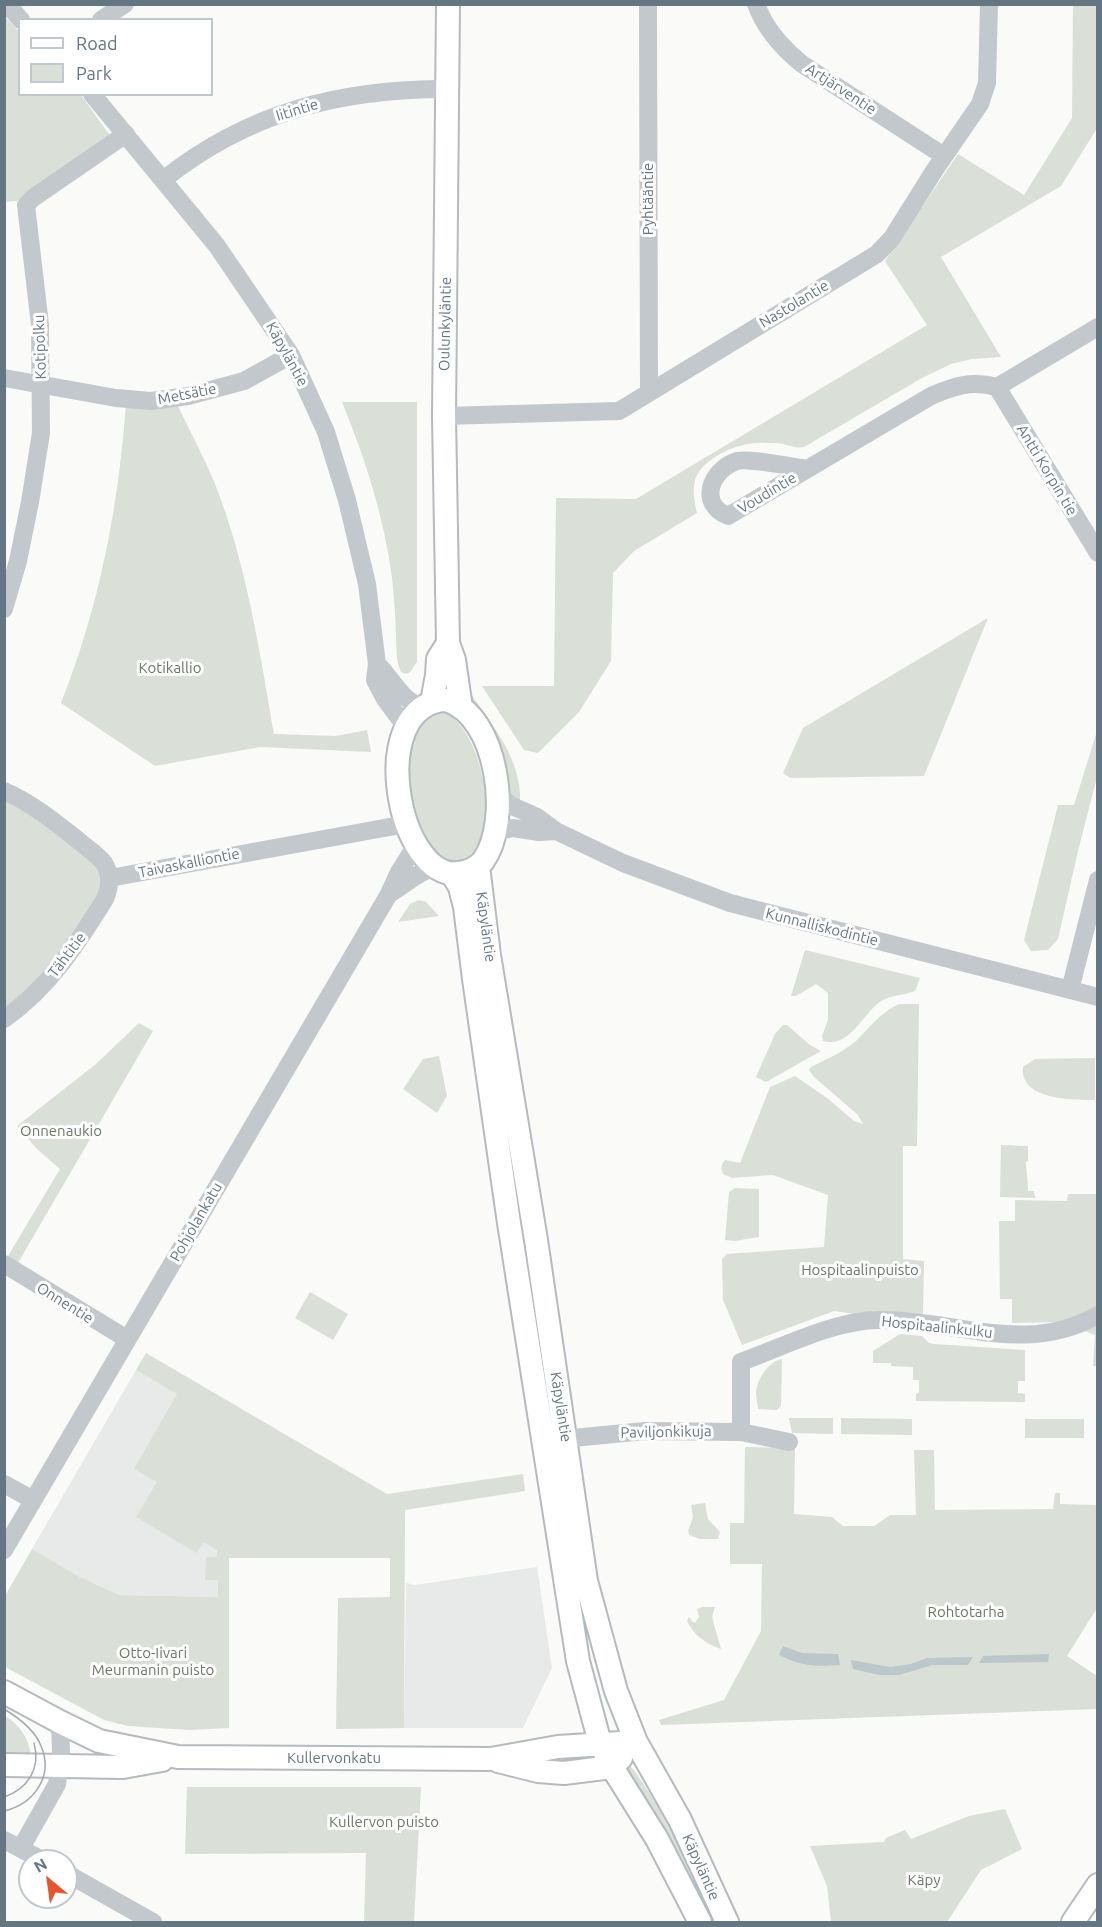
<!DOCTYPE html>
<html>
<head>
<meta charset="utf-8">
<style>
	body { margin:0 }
	#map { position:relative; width:1102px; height:1927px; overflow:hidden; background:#fafaf8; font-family:Ubuntu,sans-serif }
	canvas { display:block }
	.frame { position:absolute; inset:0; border:6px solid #657683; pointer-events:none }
	.legend { position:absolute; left:18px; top:18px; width:195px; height:78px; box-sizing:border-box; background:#fff; border:2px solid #c1c8cd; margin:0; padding:8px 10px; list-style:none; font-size:18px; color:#657683 }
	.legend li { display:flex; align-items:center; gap:12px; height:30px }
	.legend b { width:30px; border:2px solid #c1c8cd }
	.north { position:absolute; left:18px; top:1849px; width:60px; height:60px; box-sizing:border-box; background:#fff; border:2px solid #c1c8cd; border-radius:50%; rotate:331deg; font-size:16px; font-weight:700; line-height:24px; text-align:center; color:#657683 }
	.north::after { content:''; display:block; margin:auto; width:21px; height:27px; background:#e4572e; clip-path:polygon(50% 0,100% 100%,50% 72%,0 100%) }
</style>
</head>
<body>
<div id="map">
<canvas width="1102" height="1927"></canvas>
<div class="frame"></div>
<ul class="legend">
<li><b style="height:8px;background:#fff"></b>Road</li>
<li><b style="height:16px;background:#dadfd7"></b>Park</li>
</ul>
<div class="north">N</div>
</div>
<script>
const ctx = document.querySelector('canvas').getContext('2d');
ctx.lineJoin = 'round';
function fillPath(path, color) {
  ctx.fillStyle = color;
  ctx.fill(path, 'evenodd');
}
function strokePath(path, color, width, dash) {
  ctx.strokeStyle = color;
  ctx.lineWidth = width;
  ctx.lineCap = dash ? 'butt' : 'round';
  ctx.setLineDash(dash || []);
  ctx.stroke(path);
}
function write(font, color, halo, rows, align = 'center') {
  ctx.font = font + ' Ubuntu,sans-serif';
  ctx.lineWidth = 6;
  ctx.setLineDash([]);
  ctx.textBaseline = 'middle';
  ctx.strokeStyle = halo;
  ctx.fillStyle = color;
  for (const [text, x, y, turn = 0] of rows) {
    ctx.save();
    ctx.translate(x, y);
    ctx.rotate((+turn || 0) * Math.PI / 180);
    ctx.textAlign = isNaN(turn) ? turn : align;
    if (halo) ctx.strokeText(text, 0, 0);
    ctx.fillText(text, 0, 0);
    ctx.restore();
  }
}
const built = new Path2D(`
	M136 1370 190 1401 217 1518 218 1597 119 1595 80 1577 32 1549Z
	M537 1567 552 1668 523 1728H404L406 1583 415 1585Z`);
const green = new Path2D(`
	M1073 5H1097L1096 130 1061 186 941 257 1001 357 972 359 951 364 922 378 804 447C793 449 786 443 776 443 767 443 757 442 748 444 729 447 701 461 695 480 692 491 695 503 697 513L634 551 613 573 611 661 579 712 538 753 524 750 482 686H554L556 498 636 499 927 325 885 261 958 154 1024 195 1072 118Z
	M4 16 19 31 20 94 81 95 111 137 17 201 5 202Z
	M342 402H417V662L410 672 406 674 401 672C396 661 397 653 396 641 396 620 394 598 392 577 384 517 365 458 342 402Z
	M126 404 178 406C192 436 209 466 220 497 248 574 260 654 274 734L336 736 367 730 371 752 260 747 155 766 61 703C100 604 118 509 126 404Z
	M988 618 924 776 790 778 783 773 803 728Z
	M463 682C487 720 523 756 520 804L511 799 470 708Z
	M445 712C487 734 508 856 452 864 445 860 437 856 433 850 415 828 405 789 408 761 409 746 415 733 421 721Z
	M1097 731V777L1078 851 1058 939 1048 950 1031 951 1024 940 1058 805H1074Z
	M4 797 16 803 100 868 102 890 51 969 4 1011Z
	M419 900 426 902 439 916 398 922 410 904Z
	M805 950 920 978 915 991C904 995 893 995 883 1000 863 1011 851 1049 823 1041L822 1036 828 1020V993L816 984 796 996H791Z
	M899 1004H919L917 1146H903V1259L924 1261 923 1316 855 1314 834 1311 742 1345 723 1300 722 1259 727 1254 824 1247 828 1195 773 1175 732 1178 723 1174C721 1169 721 1164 725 1160L740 1163 770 1087 795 1076 827 1098 854 1121 863 1124 858 1115 813 1076 809 1070 811 1067C827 1059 843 1052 856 1041 870 1027 881 1012 899 1004Z
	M139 1023 153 1031 15 1268 5 1261 60 1169 37 1149 17 1126 96 1064Z
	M783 1025H787L810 1045 821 1051 766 1082 756 1077 775 1034Z
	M439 1056 447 1096 437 1113 403 1089 423 1059Z
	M1095 1058V1100C1073 1100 1019 1100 1023 1067L1035 1059Z
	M1001 1145 1028 1146V1161L1026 1162C1026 1171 1028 1181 1028 1191H1034L1035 1198 1000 1197Z
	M735 1188 759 1189V1237L735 1241 725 1240 729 1192Z
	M1068 1194H1097V1366H1093L1095 1335 1062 1322 1012 1323V1299H1000L999 1221H1015V1200L1067 1201Z
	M310 1292 348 1314 333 1340 295 1318Z
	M900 1334 922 1336 929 1343 934 1344 1025 1350V1381H1018V1393L1025 1394V1402L916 1401V1394L919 1393V1380H913V1367L891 1366V1363H873V1351Z
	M146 1353 387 1494 523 1474 525 1491 405 1510 404 1728 336 1729 338 1598 390 1597V1558H229V1728L189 1730 128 1726 104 1720 5 1667V1596L32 1549 80 1577 119 1595 218 1597V1580H205L206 1557H217V1550L203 1542 197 1553 136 1517 157 1482 134 1469 177 1394 136 1370Z
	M782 1359 781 1406 777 1410 758 1409C758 1404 756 1399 756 1394 756 1380 769 1361 782 1359Z
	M789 1418H833V1434L792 1433Z
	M841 1418 912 1419V1435L841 1434Z
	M1025 1419H1084V1438H1025Z
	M745 1447 795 1448 794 1514 832 1517 843 1526H874L890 1515H916L914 1450H934L935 1510 1053 1509 1055 1493H1060V1504L1097 1505V1608L1067 1656 1097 1676V1709L661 1725 659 1720 724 1700 761 1631 762 1564H730V1523H744Z
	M705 1503 708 1519 720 1532 718 1539H700L689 1535 688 1531 693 1517 691 1505Z
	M703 1607H715L712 1617 721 1649C707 1644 694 1636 687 1621L689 1617 692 1621 695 1623 699 1617 697 1609Z
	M4 1715C20 1725 29 1738 31 1757H5Z
	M624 1764H627L634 1770C668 1818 691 1869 715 1922H708Z
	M187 1787H421L414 1922H364L366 1853 185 1854Z
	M1005 1809 1022 1849 981 1870 947 1922H831L827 1886 810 1846 884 1842 886 1838 905 1830 911 1839 969 1816Z`);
const water = new Path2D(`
	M783 1646 802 1653 838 1654 840 1665C815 1667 801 1666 779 1655Z
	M1049 1654 1048 1662 979 1663 983 1656Z
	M973 1657 968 1665H933L899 1675H879L853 1669 851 1660 890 1667 911 1664 927 1658Z`);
const minor = new Path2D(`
	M7 4 21 20
	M648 4 649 393
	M756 4C765 29 781 47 802 64L944 156
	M101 20 125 4
	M92 94 217 246 291 355 326 432 347 500 367 584 377 664 375 680 385 699 405 726
	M163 180C248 112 340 89 447 89
	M4 378 116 398 151 401 188 396 244 381 291 355
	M997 387 1098 553
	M997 387 1098 327
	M444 416 619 411 877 254 892 238 934 171 980 104 987 83 989 4
	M807 469C793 467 749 458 737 461 710 470 698 504 728 516L931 396C954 386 972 380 997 387
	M4 609 18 561 30 502 41 433 40 325 26 205 33 198 126 134
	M377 664C393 679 400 699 421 707
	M4 791C32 803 56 823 79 841 87 848 98 855 104 863 112 875 110 887 105 899 77 944 49 988 4 1019
	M498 793 510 805 537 817 556 831 623 863 730 903 1098 997
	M495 832 513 828 539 832 556 831
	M110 878 406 824
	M389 894C405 885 417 872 435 867
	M1070 990 1098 880
	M4 1264 127 1339
	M741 1432V1362C783 1347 837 1319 881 1320 958 1320 1025 1356 1098 1315
	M552 1440 645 1431 741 1432 789 1442
	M4 1484 33 1500
	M4 1550 389 894 399 872 416 845
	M4 1840 44 1861
	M21 1848 57 1784 61 1752 60 1722
	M66 1873 153 1922`);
const major = new Path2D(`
	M448 4 444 416 448 643 454 660 461 708
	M446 700C498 715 512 821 483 861 477 868 468 872 459 873 398 882 364 704 446 700Z
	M432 702 437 675 438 659 448 643
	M478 866 489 955 536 1240 586 1581 616 1691 636 1742 680 1820 727 1922
	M452 874 460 887 465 907 474 979 509 1223 578 1661 600 1743 612 1767 657 1839 700 1922
	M4 1692 60 1722 99 1741 178 1757 491 1759 558 1747 636 1742
	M498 1761 538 1771 564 1773 612 1767 621 1758
	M4 1765 123 1767 162 1760
	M1073 1922 1098 1885`);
const tram = new Path2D(`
	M4 1709C19 1718 35 1730 41 1746 54 1776 34 1804 4 1811
	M4 1797C28 1789 41 1768 34 1743`);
const streetNames = [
	["Artjärventie",841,89,33],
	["Iitintie",297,110,-17],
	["Pyhtääntie",648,199,-90],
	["Nastolantie",794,304,-31],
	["Oulunkyläntie",445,324,-89],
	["Kotipolku",40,347,-92],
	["Käpyläntie",287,354,61],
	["Metsätie",187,394,-11],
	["Antti Korpin tie",1047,470,59],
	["Voudintie",767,493,-31],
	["Taivaskalliontie",189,863,-11],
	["Käpyläntie",486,927,82],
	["Kunnalliskodintie",822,927,14],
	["Tähtitie",67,955,-53],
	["Pohjolankatu",196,1222,-60],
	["Onnentie",65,1303,32],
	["Hospitaalinkulku",937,1327,6],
	["Käpyläntie",561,1407,81],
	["Paviljonkikuja",666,1432,-1],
	["Kullervonkatu",334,1758],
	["Käpyläntie",701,1867,66]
];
const parkNames = [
	["Kotikallio",170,668],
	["Onnenaukio",61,1131],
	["Hospitaalinpuisto",860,1270],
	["Rohtotarha",966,1612],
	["Otto-Iivari",153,1653],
	["Meurmanin puisto",153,1670],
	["Kullervon puisto",384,1822],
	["Käpy",924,1880]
];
fillPath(built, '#e8e9e9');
fillPath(green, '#dadfd7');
fillPath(water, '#bbc7cb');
strokePath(major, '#b5babe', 26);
strokePath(minor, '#c3c8cc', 18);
strokePath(major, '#fff', 22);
strokePath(tram, '#a2aab0', 1.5);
write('15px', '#657683', '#fff', streetNames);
write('15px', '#687a64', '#fff', parkNames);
</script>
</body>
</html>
